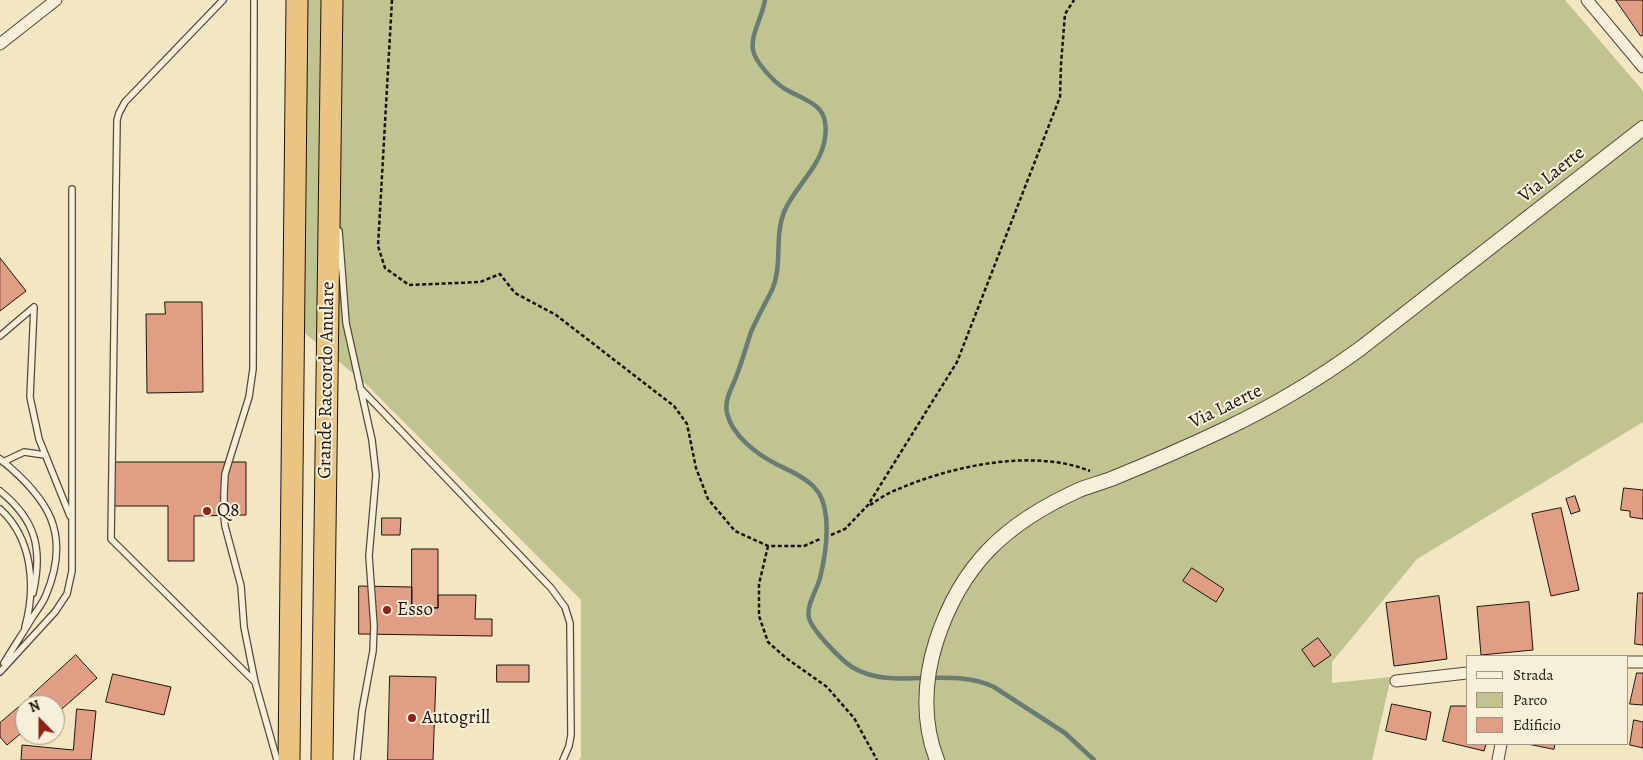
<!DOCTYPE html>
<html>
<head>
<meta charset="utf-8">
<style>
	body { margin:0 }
	#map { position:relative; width:1643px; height:760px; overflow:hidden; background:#f3e7c3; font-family:Alegreya,serif }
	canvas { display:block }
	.legend { position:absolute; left:1466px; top:655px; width:162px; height:90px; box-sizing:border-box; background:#f7efd8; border:1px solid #a09787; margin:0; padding:6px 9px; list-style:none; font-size:15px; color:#1e140d }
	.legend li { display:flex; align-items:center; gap:10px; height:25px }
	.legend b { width:25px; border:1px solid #a09787 }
	.north { position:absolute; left:15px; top:695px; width:50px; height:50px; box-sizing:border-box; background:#f7efd8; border:1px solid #a09787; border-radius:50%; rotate:338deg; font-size:14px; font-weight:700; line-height:20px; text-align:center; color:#1e140d }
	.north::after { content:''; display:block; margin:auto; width:18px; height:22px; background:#8f2418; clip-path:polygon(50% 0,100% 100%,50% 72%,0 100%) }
</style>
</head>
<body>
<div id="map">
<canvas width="1643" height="760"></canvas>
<ul class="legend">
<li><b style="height:6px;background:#f7efd8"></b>Strada</li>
<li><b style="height:14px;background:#bfc490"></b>Parco</li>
<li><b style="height:14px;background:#e19e85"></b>Edificio</li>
</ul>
<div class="north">N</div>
</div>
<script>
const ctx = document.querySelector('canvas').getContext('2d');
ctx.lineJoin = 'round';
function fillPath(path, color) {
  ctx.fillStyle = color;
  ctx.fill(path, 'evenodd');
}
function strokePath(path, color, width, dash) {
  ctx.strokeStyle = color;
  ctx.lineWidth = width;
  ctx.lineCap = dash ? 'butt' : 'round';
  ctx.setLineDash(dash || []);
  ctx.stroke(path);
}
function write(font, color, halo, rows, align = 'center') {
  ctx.font = font + ' Alegreya,serif';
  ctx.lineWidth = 4;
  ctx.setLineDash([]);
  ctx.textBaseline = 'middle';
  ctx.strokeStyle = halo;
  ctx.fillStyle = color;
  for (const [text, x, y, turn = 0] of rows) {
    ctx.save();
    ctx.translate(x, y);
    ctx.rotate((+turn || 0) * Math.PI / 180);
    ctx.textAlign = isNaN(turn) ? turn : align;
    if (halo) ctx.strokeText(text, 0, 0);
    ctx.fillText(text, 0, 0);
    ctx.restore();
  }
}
const green = new Path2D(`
	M291 0H1565L1643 91V422L1417 559 1332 662V683L1391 677 1372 760H579L581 757V600L367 385 294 324Z`);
const stream = new Path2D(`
	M765 0C763 15 750 36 753 50 755 62 774 82 785 89 808 102 830 104 825 138 821 167 795 186 784 212 774 237 783 265 772 290 765 304 757 318 751 332 746 347 742 362 736 377 732 388 724 400 727 413 732 436 758 455 778 465 790 471 805 477 814 487 822 495 825 506 826 517 828 537 825 558 820 578 817 590 806 605 809 618 812 630 841 660 852 667 892 692 949 665 994 687L1065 733 1094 760`);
const building = new Path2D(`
	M1616 0H1643V35L1641 36Z
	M0 258 26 291 0 311Z
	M165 302H202L203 392 147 393 146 314H165Z
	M115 462H246V515L194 516V561H168V506H115Z
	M1624 488 1643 490V519L1630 517V511L1621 510Z
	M1575 496 1580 511 1571 514 1566 499Z
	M1561 508 1579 590 1551 596 1532 514Z
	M382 518H401L400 535H382Z
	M412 549H438V608L412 607Z
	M1192 568 1224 589 1216 602 1183 581Z
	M359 586 412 587V607L438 608V595H476L475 619H492V636L359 634Z
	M1638 593H1643V645L1635 644Z
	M1439 596 1447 659 1394 666 1386 603Z
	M1529 602 1533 650 1481 655 1477 607Z
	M1318 638 1331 655 1314 667 1302 650Z
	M76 655 97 678 55 715V705H37L30 697Z
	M497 665H529V682H497Z
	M1637 673H1643V705L1630 704Z
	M113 674 171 687 164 715 106 702Z
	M390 676 436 677 433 760H388Z
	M1392 704 1431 712 1426 740 1386 731Z
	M1451 706H1467V744H1486L1484 751 1443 741Z
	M19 707 25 713V730L7 745 0 737V723Z
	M77 709 96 711 91 760H21L22 745 73 750Z
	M1634 720 1643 722V748L1630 745Z
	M1528 744H1555L1554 749Z`);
const path = new Path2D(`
	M392 0 378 246 385 268 409 285 480 282 500 274 515 293 556 315 674 406 687 424 696 468 708 499 735 531 768 546H804L820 539
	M870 505C878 500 887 493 896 490 951 466 1033 448 1090 471
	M831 535 845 529 868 505 957 362 1060 97 1061 64 1065 14 1074 0
	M768 546 759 584V616L768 642 786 658 827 687 854 718 877 760`);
const service = new Path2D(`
	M223 0 125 102 119 113 117 120 111 539 255 682
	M254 0 253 369 249 397 225 474 224 494V517L225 526 241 586 244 627 255 682 277 760
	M339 231 346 323 372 440 376 475 369 556 374 626 373 651 362 711 357 760
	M0 336 34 307 30 397 39 439 70 516
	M360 388 551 588 565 607 570 623 571 735 569 746 563 760
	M0 459C48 498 72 533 46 595 43 603 37 610 32 618 23 633 13 648 4 663
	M3 462 24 452 45 455
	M0 491C36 520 43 549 33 593
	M0 509C33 539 36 587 25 627
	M0 672 55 612 67 594 72 571V189`);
const minor = new Path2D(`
	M1587 0 1643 67
	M0 44 56 0
	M1627 662H1643
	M1396 681 1467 673
	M1498 760 1501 744`);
const tertiary = new Path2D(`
	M937 760C922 722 924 680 936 642 961 564 1006 523 1079 490 1089 486 1100 483 1111 479 1148 464 1185 448 1221 431 1272 407 1316 381 1361 348L1643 128`);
const motorway = new Path2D(`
	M289 760 297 0
	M322 760 332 0`);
const markers = [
	[207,511,5,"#8f2418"],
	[387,610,5,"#8f2418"],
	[412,718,5,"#8f2418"]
];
const streetNames = [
	["Via Laerte",1552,175,-38],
	["Grande Raccordo Anulare",327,380,-89],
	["Via Laerte",1226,407,-26]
];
const poiNames = [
	["Q8",217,511],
	["Esso",397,610],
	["Autogrill",422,718]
];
fillPath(green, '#bfc490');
strokePath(stream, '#697b72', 4.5);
fillPath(building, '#e19e85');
strokePath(building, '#1e140d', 1);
strokePath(service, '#53493a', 8);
strokePath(minor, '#53493a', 13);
strokePath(tertiary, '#53493a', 16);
strokePath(motorway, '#1e140d', 23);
strokePath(path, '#1e140d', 2.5, [4, 2.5]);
strokePath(service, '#f7efd8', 5.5);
strokePath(minor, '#f7efd8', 11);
strokePath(tertiary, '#f7efd8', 14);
strokePath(motorway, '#eac482', 21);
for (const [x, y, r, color] of markers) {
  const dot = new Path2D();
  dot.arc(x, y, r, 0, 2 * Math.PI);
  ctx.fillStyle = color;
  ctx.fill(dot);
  strokePath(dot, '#f7efd8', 2);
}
write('19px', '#1e140d', '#f7efd8', streetNames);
write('19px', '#1e140d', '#f7efd8', poiNames, 'left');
</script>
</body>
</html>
